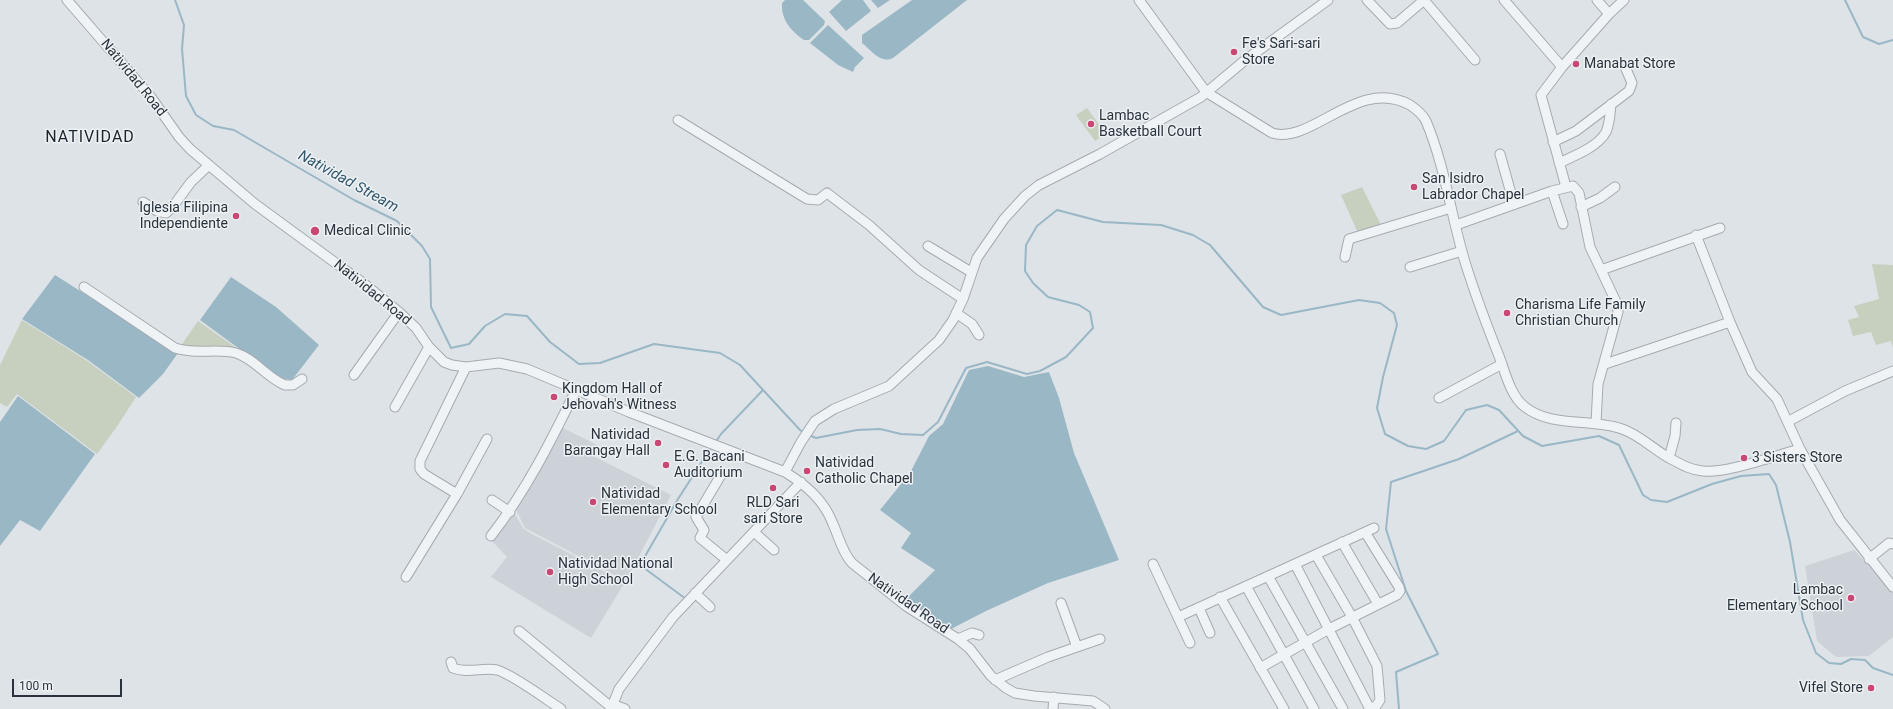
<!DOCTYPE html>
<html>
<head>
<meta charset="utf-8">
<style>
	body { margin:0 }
	#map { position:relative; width:1893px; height:709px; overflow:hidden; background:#dee3e7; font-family:Roboto,sans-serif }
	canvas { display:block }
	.scale { position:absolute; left:12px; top:679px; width:110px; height:18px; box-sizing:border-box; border:2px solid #28333d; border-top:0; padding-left:5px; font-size:12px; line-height:14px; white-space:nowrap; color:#28333d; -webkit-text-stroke:3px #edf1f4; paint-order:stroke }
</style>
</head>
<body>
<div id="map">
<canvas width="1893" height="709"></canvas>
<div class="scale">100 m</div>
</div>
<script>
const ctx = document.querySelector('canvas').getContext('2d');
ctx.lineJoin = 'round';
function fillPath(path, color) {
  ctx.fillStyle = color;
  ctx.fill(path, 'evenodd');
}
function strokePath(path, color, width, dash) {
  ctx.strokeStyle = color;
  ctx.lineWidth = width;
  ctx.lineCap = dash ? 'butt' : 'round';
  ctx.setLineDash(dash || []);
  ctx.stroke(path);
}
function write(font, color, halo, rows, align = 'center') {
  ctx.font = font + ' Roboto,sans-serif';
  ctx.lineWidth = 3;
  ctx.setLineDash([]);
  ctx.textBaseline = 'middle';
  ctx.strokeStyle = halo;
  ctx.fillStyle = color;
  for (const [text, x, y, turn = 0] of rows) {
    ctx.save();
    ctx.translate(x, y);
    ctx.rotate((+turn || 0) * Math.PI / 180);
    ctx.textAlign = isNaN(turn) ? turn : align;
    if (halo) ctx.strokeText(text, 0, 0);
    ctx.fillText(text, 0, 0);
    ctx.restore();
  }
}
const built = new Path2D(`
	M561 427 597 445 593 456 671 495 626 581 525 528 516 510Z
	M512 509 523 528 530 533 625 582 591 638 491 577 507 557 490 539Z
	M1854 550 1893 591V637L1869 656 1836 657 1817 641 1805 566Z`);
const green = new Path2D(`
	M1087 108 1106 134 1095 141 1076 115Z
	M1362 187 1381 225 1358 233 1341 195Z
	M1872 264 1893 265V348L1891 341 1876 345 1871 332 1853 336 1848 320 1859 317 1854 306 1879 299Z
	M22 320 86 360 136 397 118 425 97 454 17 394 7 407 0 403V365Z
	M198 321 238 349 180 347Z`);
const water = new Path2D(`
	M785 0H803L825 21 824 25 809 40H804C791 31 781 20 782 3Z
	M842 0H863L871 11 846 31 829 12Z
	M871 0H890L878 8Z
	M912 0H967L893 58C880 64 872 51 862 43V35Z
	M828 25 864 58 855 67 853 72 838 65 810 43Z
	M55 275 178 353 163 374 139 398 88 360 22 319Z
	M231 277 276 307 319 345 292 380 279 378 200 320Z
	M988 366 1024 377 1049 372 1059 398 1074 453 1119 560 1048 583 986 611 951 629 903 602 935 570 901 548 911 533 880 510 910 473 929 436 943 424 969 370Z
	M18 396 95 454 40 531 20 520 0 546V422Z`);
const stream = new Path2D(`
	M175 0 184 25 182 49 186 96 196 115 213 126 234 130 354 200 397 221 422 246 430 259 431 307 451 348 469 344 485 326 505 314 527 316 550 342 579 364 600 363 654 344 720 353 740 365 800 430 803 432
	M1845 0 1863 37 1879 44 1893 40
	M809 435 816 438 857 430 880 429 901 434 923 435 938 422 966 368 987 362 1027 374 1040 371 1066 357 1093 328 1090 312 1079 305 1048 297 1033 283 1025 271 1026 245 1037 226 1057 210 1103 222 1161 225 1193 235 1210 245 1263 307 1281 315 1359 300 1380 303 1394 313 1397 325 1383 377 1377 408 1385 434 1408 446 1426 449 1444 441 1466 410 1487 405 1499 410 1523 436 1542 446 1599 436 1619 445 1643 495 1651 500 1667 502 1712 484 1741 476 1769 474 1776 485 1790 542 1803 620 1816 653 1829 663 1841 664 1851 659 1865 660 1873 668 1893 675
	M715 443 721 434 763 390
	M686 599 640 565 678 499 712 446
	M1399 709 1396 672 1438 654 1406 591 1386 529 1391 482 1459 459 1518 431`);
const minor = new Path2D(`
	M67 0 151 97 179 137 190 149 255 204 367 286 399 312 416 328 429 347 444 362 452 365 466 367 499 363 527 369 629 412 785 472C806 485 824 500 833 524 839 537 842 552 852 563L906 606 958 639 970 649 991 676 1006 688 1015 693 1034 696 1093 701 1105 709
	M1139 0 1206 92 1272 133C1312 145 1358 76 1410 105 1416 109 1423 115 1426 121 1445 166 1451 216 1465 262 1475 294 1487 326 1499 356 1505 372 1511 397 1525 407 1552 428 1591 418 1622 429 1640 435 1654 450 1671 459 1682 465 1691 470 1703 471 1725 474 1777 455 1800 449L1840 520 1893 587
	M1367 0 1390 24 1397 23 1424 0
	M1424 0 1475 60
	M1504 0 1562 67
	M1597 0 1609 14
	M678 120 807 199 818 200 827 193 869 225 919 270 963 299
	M1553 142 1576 131 1629 91 1632 83 1626 69
	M1500 154 1514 204
	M1559 163C1574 156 1598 147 1606 132 1610 123 1610 113 1611 104
	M1566 187 1541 95 1562 67 1609 14 1624 0
	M1552 191 1563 224
	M143 202 157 211 166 213 174 205 191 182 209 165
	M1581 207 1600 198 1615 187
	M1456 225 1552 191 1573 186 1579 193 1590 247 1601 270 1720 228
	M1696 235 1730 322 1752 372 1777 399 1800 449
	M928 246 971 272
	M1345 257 1349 239 1451 208
	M1410 267 1462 251
	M84 287 175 348C195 355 217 348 236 353 255 359 267 378 285 385H293L302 379
	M956 313 972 324 979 335
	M1605 364 1730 322
	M466 367 420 461V469L424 474 457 494 487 439
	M354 375 399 312
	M1439 398 1502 364
	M395 407 429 347
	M1789 421 1845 391 1893 371
	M1596 423 1598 384 1618 312 1617 304 1601 270
	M1669 458 1675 436 1676 423
	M785 472 801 442 815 421 834 409 889 386 939 340 953 320 963 299 977 258 1004 219 1025 196 1039 185 1100 154 1201 97 1244 61 1328 0
	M721 475 696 517 704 530 700 538 727 560
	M492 500 510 512
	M754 532 774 550
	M491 536C526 491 551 441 576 390
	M1342 542 1378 604
	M1316 555 1352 617 1377 666 1380 700 1376 706 1369 709
	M1869 559 1889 543 1893 544
	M1153 564 1190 643
	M1295 564 1370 709
	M1268 576 1343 709
	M406 577 457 494
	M1246 586 1314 709
	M695 593 710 607
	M1220 597 1284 709
	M1061 603 1077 647
	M1199 608 1210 633
	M1178 617 1374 528
	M519 631 611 707
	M958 639 972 633 979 635
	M451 662 453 668C468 674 482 667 497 670 512 674 547 700 561 709
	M1260 668 1329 629 1397 595 1400 591 1399 587 1365 532
	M995 680 1048 657 1100 639
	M612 704 625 709
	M611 709 619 689 673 617 801 482
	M1053 709 1054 697`);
const markers = [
	[1234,52,4,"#c84773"],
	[1576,64,4,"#c84773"],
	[1091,124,4,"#c84773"],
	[1414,187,4,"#c84773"],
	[236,216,4,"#c84773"],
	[315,231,5,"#c84773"],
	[1507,313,4,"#c84773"],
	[554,397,4,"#c84773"],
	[658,443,4,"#c84773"],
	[1744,458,4,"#c84773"],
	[666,465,4,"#c84773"],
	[807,471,4,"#c84773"],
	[773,488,4,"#c84773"],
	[593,502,4,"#c84773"],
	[550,572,4,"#c84773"],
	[1851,598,4,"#c84773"],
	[1871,688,4,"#c84773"]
];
const poiNames = [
	["Fe's Sari-sari",1242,44],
	["Store",1242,60],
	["Manabat Store",1584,64],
	["Lambac",1099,116],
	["Basketball Court",1099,132],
	["San Isidro",1422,179],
	["Labrador Chapel",1422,195],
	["Iglesia Filipina",228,208,"right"],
	["Independiente",228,224,"right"],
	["Medical Clinic",324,231],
	["Charisma Life Family",1515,305],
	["Christian Church",1515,321],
	["Kingdom Hall of",562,389],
	["Jehovah's Witness",562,405],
	["Natividad",650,435,"right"],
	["Barangay Hall",650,451,"right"],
	["E.G. Bacani",674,457],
	["Auditorium",674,473],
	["3 Sisters Store",1752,458],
	["Natividad",815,463],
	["Catholic Chapel",815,479],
	["Natividad",601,494],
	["Elementary School",601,510],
	["RLD Sari",773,503,"center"],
	["sari Store",773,519,"center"],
	["Natividad National",558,564],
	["High School",558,580],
	["Lambac",1843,590,"right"],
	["Elementary School",1843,606,"right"],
	["Vifel Store",1863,688,"right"]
];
const streetNames = [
	["Natividad Road",133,78,51],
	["Natividad Road",372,293,39],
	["Natividad Road",908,604,35]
];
const waterNames = [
	["Natividad Stream",348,182,29]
];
const quarterNames = [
	["NATIVIDAD",90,138]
];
fillPath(built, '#ccd2d8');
fillPath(green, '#c7d0bf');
fillPath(water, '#9ab7c6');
strokePath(stream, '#9ab7c6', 2);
strokePath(minor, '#a4abb1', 11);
strokePath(minor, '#f0f3f5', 9);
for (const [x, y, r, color] of markers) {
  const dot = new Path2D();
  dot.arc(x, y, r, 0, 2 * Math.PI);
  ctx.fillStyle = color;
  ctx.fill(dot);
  strokePath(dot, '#edf1f4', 1.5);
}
write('14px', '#28333d', '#edf1f4', poiNames, 'left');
write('14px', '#28333d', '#edf1f4', streetNames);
write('italic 15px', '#34596e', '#edf1f4', waterNames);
ctx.letterSpacing = '1px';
write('16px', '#1a242d', '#edf1f4', quarterNames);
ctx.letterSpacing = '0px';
</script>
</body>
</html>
